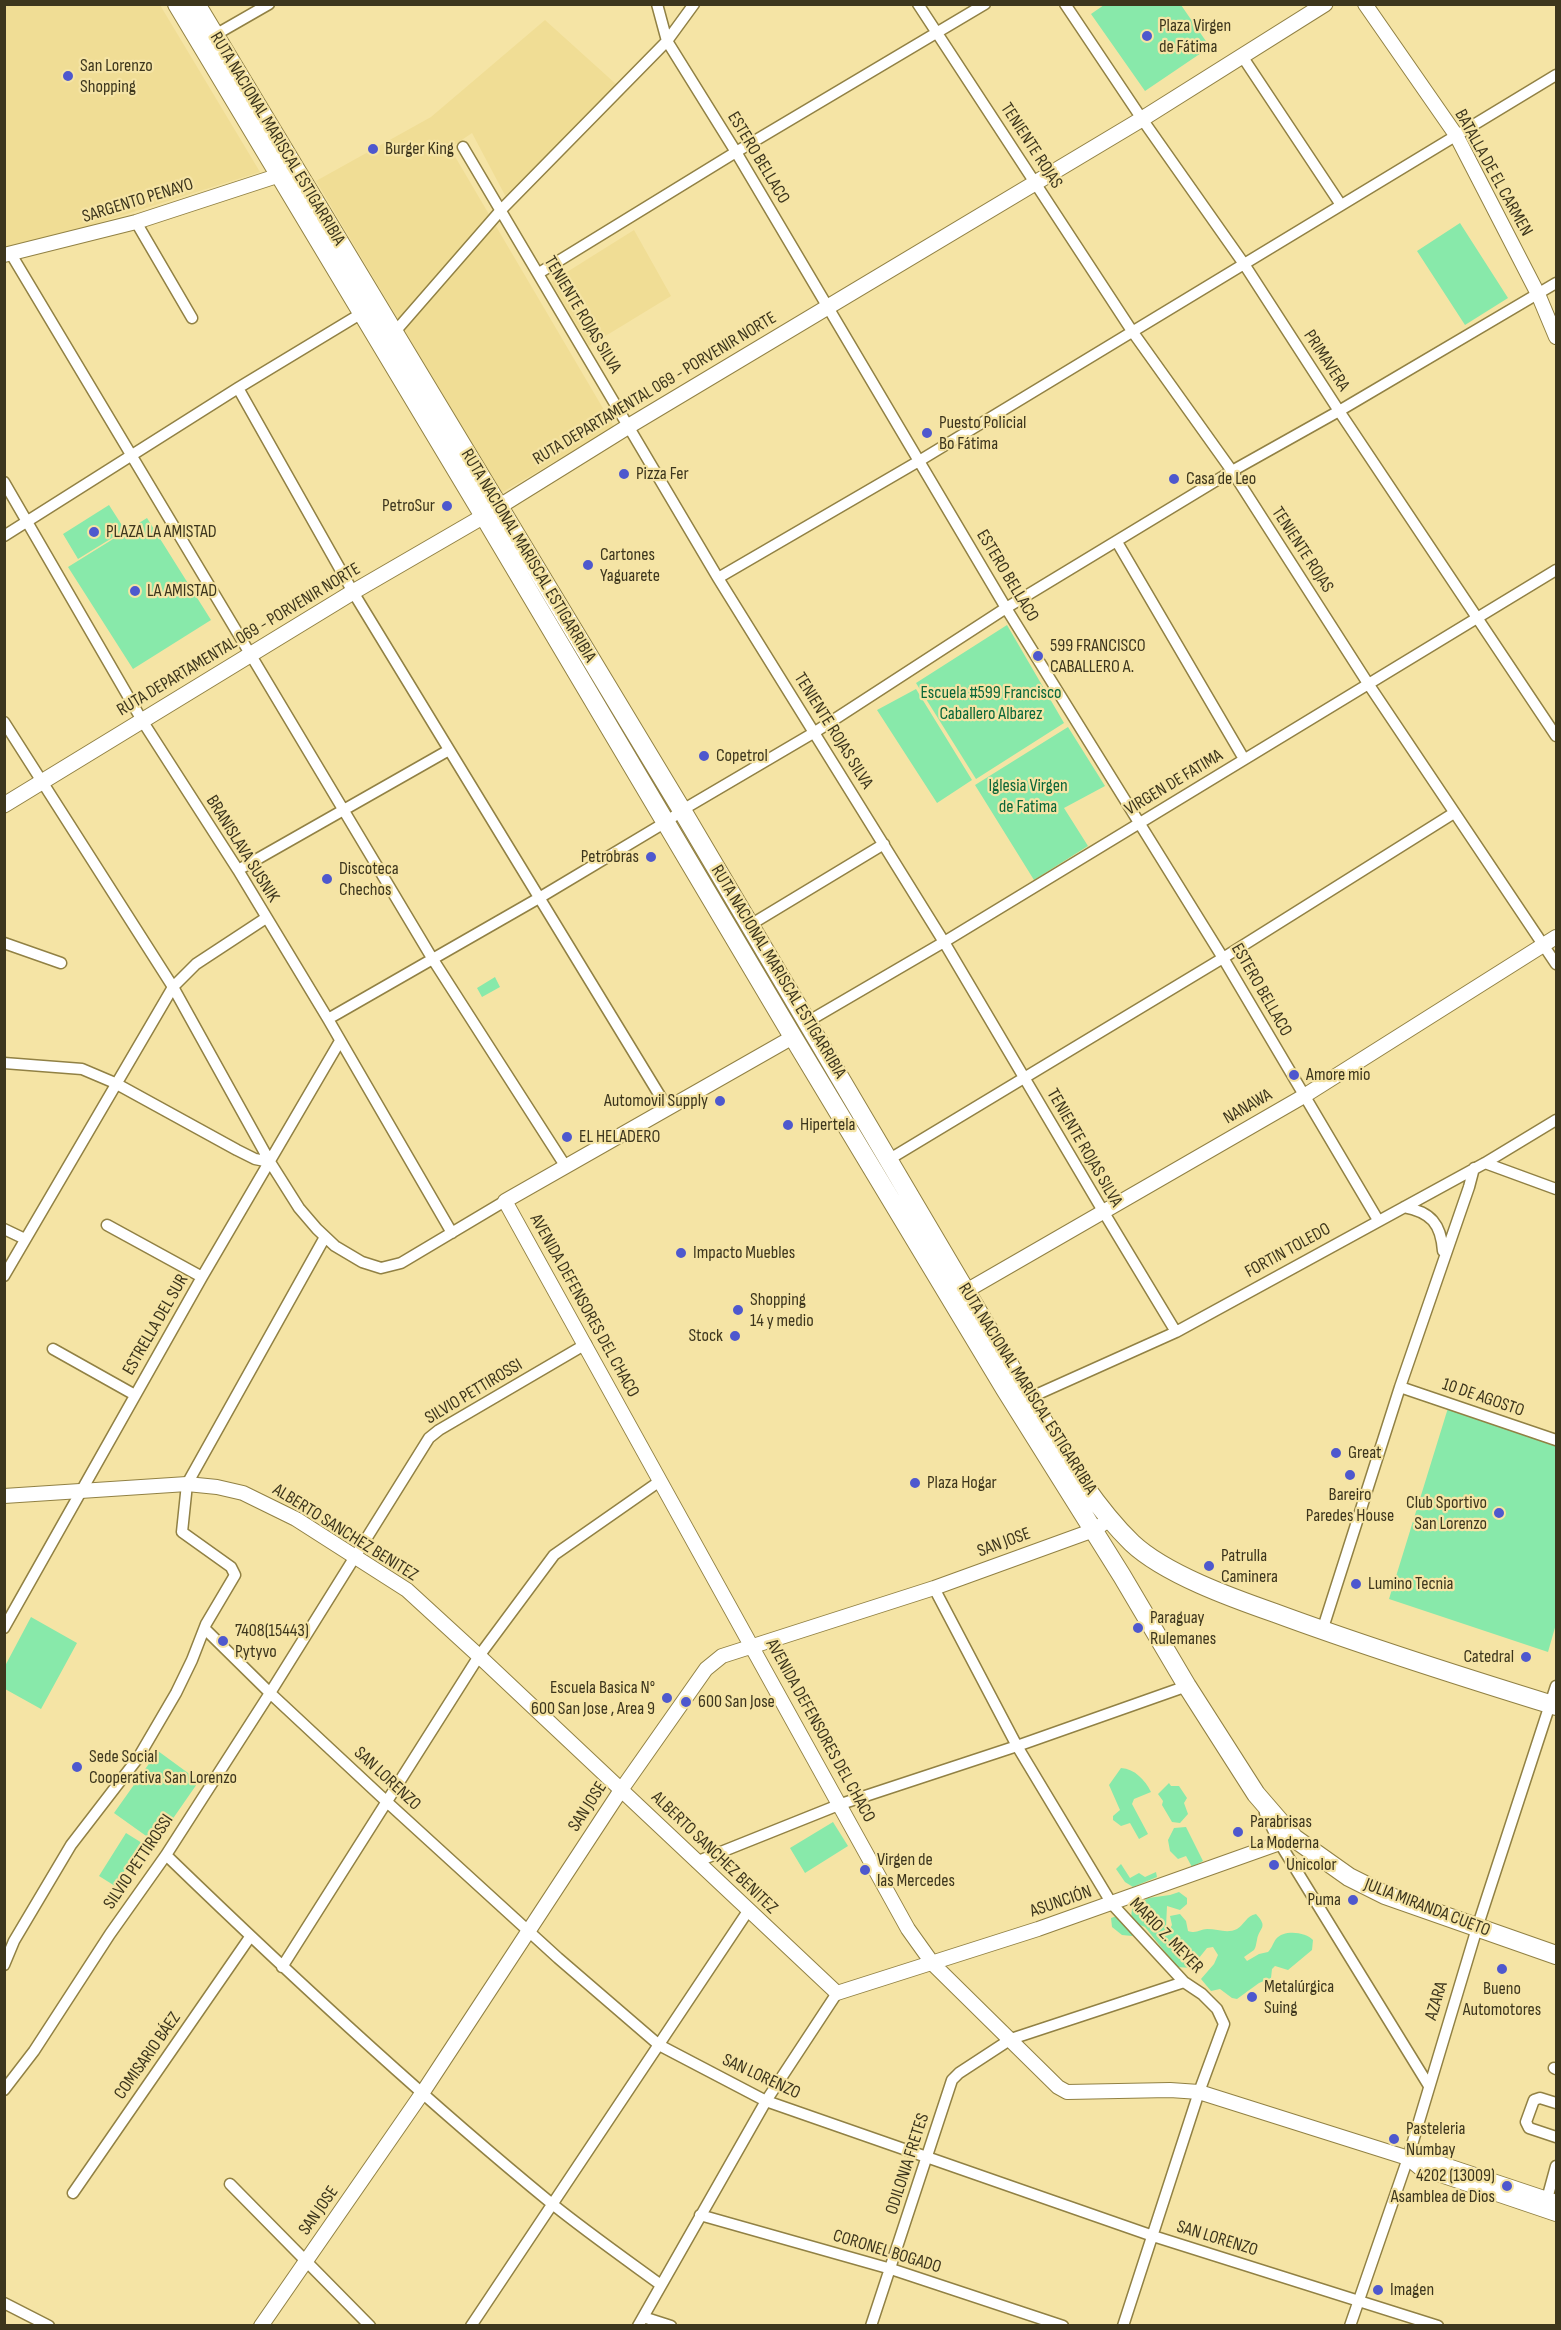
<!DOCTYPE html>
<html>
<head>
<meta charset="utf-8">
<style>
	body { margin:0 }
	#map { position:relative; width:1561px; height:2330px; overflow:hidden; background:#f5e4a5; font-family:"Sofia Sans Condensed",sans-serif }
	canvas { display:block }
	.frame { position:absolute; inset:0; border:6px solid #3d361d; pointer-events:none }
</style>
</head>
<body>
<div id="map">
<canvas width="1561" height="2330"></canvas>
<div class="frame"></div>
</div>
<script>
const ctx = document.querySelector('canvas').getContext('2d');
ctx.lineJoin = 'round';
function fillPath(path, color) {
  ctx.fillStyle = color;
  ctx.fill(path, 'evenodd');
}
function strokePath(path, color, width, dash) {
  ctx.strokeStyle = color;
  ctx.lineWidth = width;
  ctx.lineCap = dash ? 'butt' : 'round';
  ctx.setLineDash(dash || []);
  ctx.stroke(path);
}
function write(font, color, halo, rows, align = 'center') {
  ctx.font = font + ' "Sofia Sans Condensed",sans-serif';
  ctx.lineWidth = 4.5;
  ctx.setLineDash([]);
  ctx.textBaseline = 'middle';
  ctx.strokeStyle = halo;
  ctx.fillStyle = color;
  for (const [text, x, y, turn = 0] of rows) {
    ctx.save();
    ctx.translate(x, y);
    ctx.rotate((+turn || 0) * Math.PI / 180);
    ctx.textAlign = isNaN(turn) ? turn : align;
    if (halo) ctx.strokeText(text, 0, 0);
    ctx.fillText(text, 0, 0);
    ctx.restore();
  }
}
const built = new Path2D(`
	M4 5H160L260 172 73 231 5 248Z
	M545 20 617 85 507 199 472 133 450 148 614 427 501 493 316 181 431 117Z
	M634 230 671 296 589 346 551 282Z`);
const green = new Path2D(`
	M1104 5H1181L1210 47 1145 91 1091 14Z
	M1460 223 1508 298 1465 325 1417 251Z
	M109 505 125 530 78 559 63 534Z
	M147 518 211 620 133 669 68 567Z
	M1007 625 1064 723 976 779 916 683Z
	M916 689 972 780 937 803 877 710Z
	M1068 727 1105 786 1064 808 1088 846 1034 880 975 785Z
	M495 977 500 987 482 997 477 988Z
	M1448 1408 1556 1444V1624L1548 1652 1389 1599Z
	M31 1617 77 1643 41 1709 5 1689V1666Z
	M158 1751 199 1781 156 1843 114 1813Z
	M1121 1768C1135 1769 1145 1780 1151 1792L1134 1799 1132 1804 1148 1834 1139 1839 1130 1823 1121 1826 1113 1820V1816L1120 1810 1109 1785Z
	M1169 1783 1171 1786H1179L1187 1798 1184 1803 1188 1814 1180 1823 1172 1822 1162 1805 1163 1801 1158 1794Z
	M833 1822 848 1846 805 1873 790 1848Z
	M1186 1827 1203 1861 1192 1867 1186 1856 1178 1859 1170 1851 1168 1840 1174 1828Z
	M126 1833 142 1843 115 1886 99 1876Z
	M1121 1864 1130 1878 1139 1873 1145 1877 1156 1872 1157 1877 1133 1887 1125 1882 1116 1869Z
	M1179 1892 1187 1898V1904L1180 1910 1167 1906 1166 1927 1170 1929 1172 1925 1170 1916 1180 1914 1186 1921 1188 1931C1197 1934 1200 1929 1207 1929 1218 1929 1227 1934 1237 1929 1245 1924 1246 1916 1256 1914 1269 1928 1259 1927 1257 1940 1256 1944 1256 1947 1254 1950L1244 1957 1247 1961 1259 1954 1268 1952C1272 1948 1273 1943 1276 1939 1284 1929 1306 1932 1313 1940L1312 1950 1288 1970 1275 1966 1272 1969 1271 1978 1259 1983 1237 1999 1232 1998 1220 1989 1211 1991 1201 1979 1214 1964 1218 1955 1213 1947 1207 1948 1191 1968 1177 1967 1145 1927 1135 1923 1132 1936 1122 1935 1112 1927 1111 1918 1120 1915 1131 1919 1132 1909 1148 1898 1170 1895Z`);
const minor = new Path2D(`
	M657 4 667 41 736 152 1006 608 1223 958 1378 1220
	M918 4 1132 331 1232 471 1369 685 1556 964
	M1065 4 1142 119 1244 264 1339 411 1556 736
	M215 35 269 4
	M1242 56 1341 205
	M463 147 718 578 944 942 1103 1211 1176 1332
	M136 222 192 318
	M11 254 432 958 566 1167
	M539 273 736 152 985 4
	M393 334 501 210 667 41 694 4
	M238 388 353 592 668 1109
	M4 482 143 722 238 870 328 1019 452 1233
	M4 536 238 388 362 313
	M1117 542 1244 759
	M718 578 919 461 1556 75
	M4 722 173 987 270 1162 299 1208 317 1229 335 1246 362 1262 381 1268 401 1263 505 1201
	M238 870 449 750
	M750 925 884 844
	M4 943 61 963
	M328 1019 539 898 666 822 684 809 815 732 1006 608 1232 471 1339 411 1556 283
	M807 1022 944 942 1556 570
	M4 1063 82 1069 115 1083 237 1150 255 1159 270 1162
	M888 1160 1223 958 1454 813
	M1485 1163 1556 1189
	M1404 1207C1431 1212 1441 1224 1443 1251
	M107 1225 202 1277
	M4 1229 25 1239
	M4 1276 173 987 196 964 266 918
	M53 1349 135 1395
	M1400 1387 1556 1440
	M1029 1398 1176 1332 1485 1163 1556 1120
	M934 1588 1017 1746 1112 1904 1184 1982 1202 1994 1217 2009 1224 2024 1199 2092 1123 2326
	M4 1628 202 1277 340 1041
	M205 1629 270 1693 387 1802 558 1958 659 2045 766 2101 1153 2236 1438 2326
	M1322 1631 1400 1387 1469 1187 1474 1168
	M1265 1813 1279 1842 1429 2086
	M166 1855C290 1975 417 2093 551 2203 587 2232 624 2258 661 2285
	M696 1862 841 1804 1017 1746 1187 1686
	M4 1965 14 1941 71 1845 138 1758 176 1693 192 1660 206 1624 235 1575 231 1567 182 1532 187 1484 325 1237
	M282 1967 479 1656 554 1555 660 1481
	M1554 2068 1556 2069
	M4 2090 34 2051 110 1934 166 1855 270 1693 429 1438 439 1430 586 1344
	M1556 2103 1540 2098 1534 2100 1526 2122 1529 2128 1556 2137
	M230 2184 370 2326
	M73 2193 250 1937
	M1547 2199 1556 2166
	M700 2215 891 2269 1063 2326
	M4 2303 49 2326
	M643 2317 671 2326
	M471 2326 748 1911
	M638 2326 766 2101 837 1993
	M871 2326 952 2080 959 2073 1011 2039 1184 1982
	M1350 2326 1408 2158 1477 1928 1556 1686`);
const tertiary = new Path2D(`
	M1365 4 1456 135 1538 294 1556 337
	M4 255 136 222 280 175 286 170
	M793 1037 505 1201 908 1929 933 1964 1058 2087 1067 2092 1170 2090 1199 2092 1408 2158H1424L1556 2202
	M959 1295 1304 1096 1556 937
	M4 1496 187 1484 217 1487 243 1493 296 1519 407 1590 479 1656 837 1993 1038 1929 1294 1838
	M1408 2158 1420 2168 1556 2214
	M261 2326 423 2092 621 1790 706 1669 722 1656 934 1588 1094 1530 1110 1519`);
const secondary = new Path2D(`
	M4 805 353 592 484 516 629 426 1142 119 1325 4`);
const trunk = new Path2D(`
	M177 4 484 516 793 1037 1005 1389 1122 1576 1187 1686 1256 1794 1294 1838 1349 1877 1385 1895 1556 1955
	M196 4 683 812 1029 1398C1060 1448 1090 1502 1132 1543 1165 1574 1232 1598 1275 1613 1367 1647 1462 1677 1556 1706`);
const markers = [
	[1147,36,6,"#4e58ce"],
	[68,76,6,"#4e58ce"],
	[373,149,6,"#4e58ce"],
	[927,433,6,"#4e58ce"],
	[624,474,6,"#4e58ce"],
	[1174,479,6,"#4e58ce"],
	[447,506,6,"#4e58ce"],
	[94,532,6,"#4e58ce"],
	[588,565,6,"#4e58ce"],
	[135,591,6,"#4e58ce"],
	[1038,656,6,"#4e58ce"],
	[704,756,6,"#4e58ce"],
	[651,857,6,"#4e58ce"],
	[327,879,6,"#4e58ce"],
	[1294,1075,6,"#4e58ce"],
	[720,1101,6,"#4e58ce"],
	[788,1125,6,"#4e58ce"],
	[567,1137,6,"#4e58ce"],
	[681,1253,6,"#4e58ce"],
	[738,1310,6,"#4e58ce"],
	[735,1336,6,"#4e58ce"],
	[1336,1453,6,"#4e58ce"],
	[1350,1475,6,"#4e58ce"],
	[915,1483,6,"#4e58ce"],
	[1499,1513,6,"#4e58ce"],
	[1209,1566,6,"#4e58ce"],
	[1356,1584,6,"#4e58ce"],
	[1138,1628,6,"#4e58ce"],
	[223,1641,6,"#4e58ce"],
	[1526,1657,6,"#4e58ce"],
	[667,1698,6,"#4e58ce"],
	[686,1702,6,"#4e58ce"],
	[77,1767,6,"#4e58ce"],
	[1238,1832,6,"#4e58ce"],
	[1274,1865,6,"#4e58ce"],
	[865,1870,6,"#4e58ce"],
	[1353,1900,6,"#4e58ce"],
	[1502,1969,6,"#4e58ce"],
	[1252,1997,6,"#4e58ce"],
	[1394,2139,6,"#4e58ce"],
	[1507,2186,6,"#4e58ce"],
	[1378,2290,6,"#4e58ce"]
];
const poiNames = [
	["Plaza Virgen",1159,26],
	["de Fátima",1159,47],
	["San Lorenzo",80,66],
	["Shopping",80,87],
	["Burger King",385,149],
	["Puesto Policial",939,423],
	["Bo Fátima",939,444],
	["Pizza Fer",636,474],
	["Casa de Leo",1186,479],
	["PetroSur",435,506,"right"],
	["PLAZA LA AMISTAD",106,532],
	["Cartones",600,555],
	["Yaguarete",600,576],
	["LA AMISTAD",147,591],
	["599 FRANCISCO",1050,646],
	["CABALLERO A.",1050,667],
	["Copetrol",716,756],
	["Petrobras",639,857,"right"],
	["Discoteca",339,869],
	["Chechos",339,890],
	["Amore mio",1306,1075],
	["Automovil Supply",708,1101,"right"],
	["Hipertela",800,1125],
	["EL HELADERO",579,1137],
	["Impacto Muebles",693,1253],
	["Shopping",750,1300],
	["14 y medio",750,1321],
	["Stock",723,1336,"right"],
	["Great",1348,1453],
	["Plaza Hogar",927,1483],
	["Bareiro",1350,1495,"center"],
	["Paredes House",1350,1516,"center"],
	["Club Sportivo",1487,1503,"right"],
	["San Lorenzo",1487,1524,"right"],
	["Patrulla",1221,1556],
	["Caminera",1221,1577],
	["Lumino Tecnia",1368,1584],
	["Paraguay",1150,1618],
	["Rulemanes",1150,1639],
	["7408(15443)",235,1631],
	["Pytyvo",235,1652],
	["Catedral",1514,1657,"right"],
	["Escuela Basica N°",655,1688,"right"],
	["600 San Jose , Area 9",655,1709,"right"],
	["600 San Jose",698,1702],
	["Sede Social",89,1757],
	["Cooperativa San Lorenzo",89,1778],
	["Parabrisas",1250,1822],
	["La Moderna",1250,1843],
	["Virgen de",877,1860],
	["las Mercedes",877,1881],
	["Unicolor",1286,1865],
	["Puma",1341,1900,"right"],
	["Metalúrgica",1264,1987],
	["Suing",1264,2008],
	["Bueno",1502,1989,"center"],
	["Automotores",1502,2010,"center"],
	["Pasteleria",1406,2129],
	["Numbay",1406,2150],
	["4202 (13009)",1495,2176,"right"],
	["Asamblea de Dios",1495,2197,"right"],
	["Imagen",1390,2290]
];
const streetNames = [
	["RUTA NACIONAL MARISCAL ESTIGARRIBIA",277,139,59],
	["TENIENTE ROJAS",1031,146,57],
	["ESTERO BELLACO",758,158,59],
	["BATALLA DE EL CARMEN",1493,173,61],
	["SARGENTO PENAYO",138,201,-17],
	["TENIENTE ROJAS SILVA",582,315,59],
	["PRIMAVERA",1326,361,57],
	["RUTA DEPARTAMENTAL 069 - PORVENIR NORTE",655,389,-31],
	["TENIENTE ROJAS",1302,550,57],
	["RUTA NACIONAL MARISCAL ESTIGARRIBIA",528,556,59],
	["ESTERO BELLACO",1007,576,59],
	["RUTA DEPARTAMENTAL 069 - PORVENIR NORTE",239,640,-31],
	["TENIENTE ROJAS SILVA",833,731,58],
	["VIRGEN DE FATIMA",1174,783,-31],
	["BRANISLAVA SUSNIK",242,849,58],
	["RUTA NACIONAL MARISCAL ESTIGARRIBIA",778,972,59],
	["ESTERO BELLACO",1261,990,60],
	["NANAWA",1248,1107,-30],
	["TENIENTE ROJAS SILVA",1084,1148,60],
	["FORTIN TOLEDO",1288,1251,-29],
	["AVENIDA DEFENSORES DEL CHACO",584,1306,61],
	["ESTRELLA DEL SUR",156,1325,-60],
	["RUTA NACIONAL MARISCAL ESTIGARRIBIA",1027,1389,58],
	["SILVIO PETTIROSSI",474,1392,-31],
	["10 DE AGOSTO",1483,1398,19],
	["ALBERTO SANCHEZ BENITEZ",345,1533,32],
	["SAN JOSE",1004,1543,-20],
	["AVENIDA DEFENSORES DEL CHACO",820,1731,61],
	["SAN LORENZO",387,1779,43],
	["SAN JOSE",588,1807,-57],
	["ALBERTO SANCHEZ BENITEZ",714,1853,44],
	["SILVIO PETTIROSSI",139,1862,-56],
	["ASUNCIÓN",1061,1902,-19],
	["JULIA MIRANDA CUETO",1427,1908,21],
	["MARIO Z. MEYER",1166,1936,46],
	["AZARA",1437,2001,-73],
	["COMISARIO BÁEZ",148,2056,-55],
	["SAN LORENZO",761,2077,25],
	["ODILONIA FRETES",908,2164,-72],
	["SAN JOSE",319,2211,-55],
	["SAN LORENZO",1217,2239,17],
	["CORONEL BOGADO",887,2252,17]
];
const parkNames = [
	["Escuela #599 Francisco",991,693],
	["Caballero Albarez",991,714],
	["Iglesia Virgen",1028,786],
	["de Fatima",1028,807]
];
fillPath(built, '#f0dd95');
fillPath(green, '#88e9aa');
strokePath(minor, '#918144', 13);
strokePath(tertiary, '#918144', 16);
strokePath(secondary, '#918144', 17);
strokePath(trunk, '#918144', 20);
strokePath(minor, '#fff', 10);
strokePath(tertiary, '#fff', 14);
strokePath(secondary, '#fff', 15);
strokePath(trunk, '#fff', 18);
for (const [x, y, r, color] of markers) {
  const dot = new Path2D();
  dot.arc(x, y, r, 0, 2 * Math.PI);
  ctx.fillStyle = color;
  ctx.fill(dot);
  strokePath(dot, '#f5e4a5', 2);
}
write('18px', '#3d361d', '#f5e4a5', poiNames, 'left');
write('18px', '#3d361d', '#f5e4a5', streetNames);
write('18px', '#0a6639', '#f5e4a5', parkNames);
</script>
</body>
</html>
